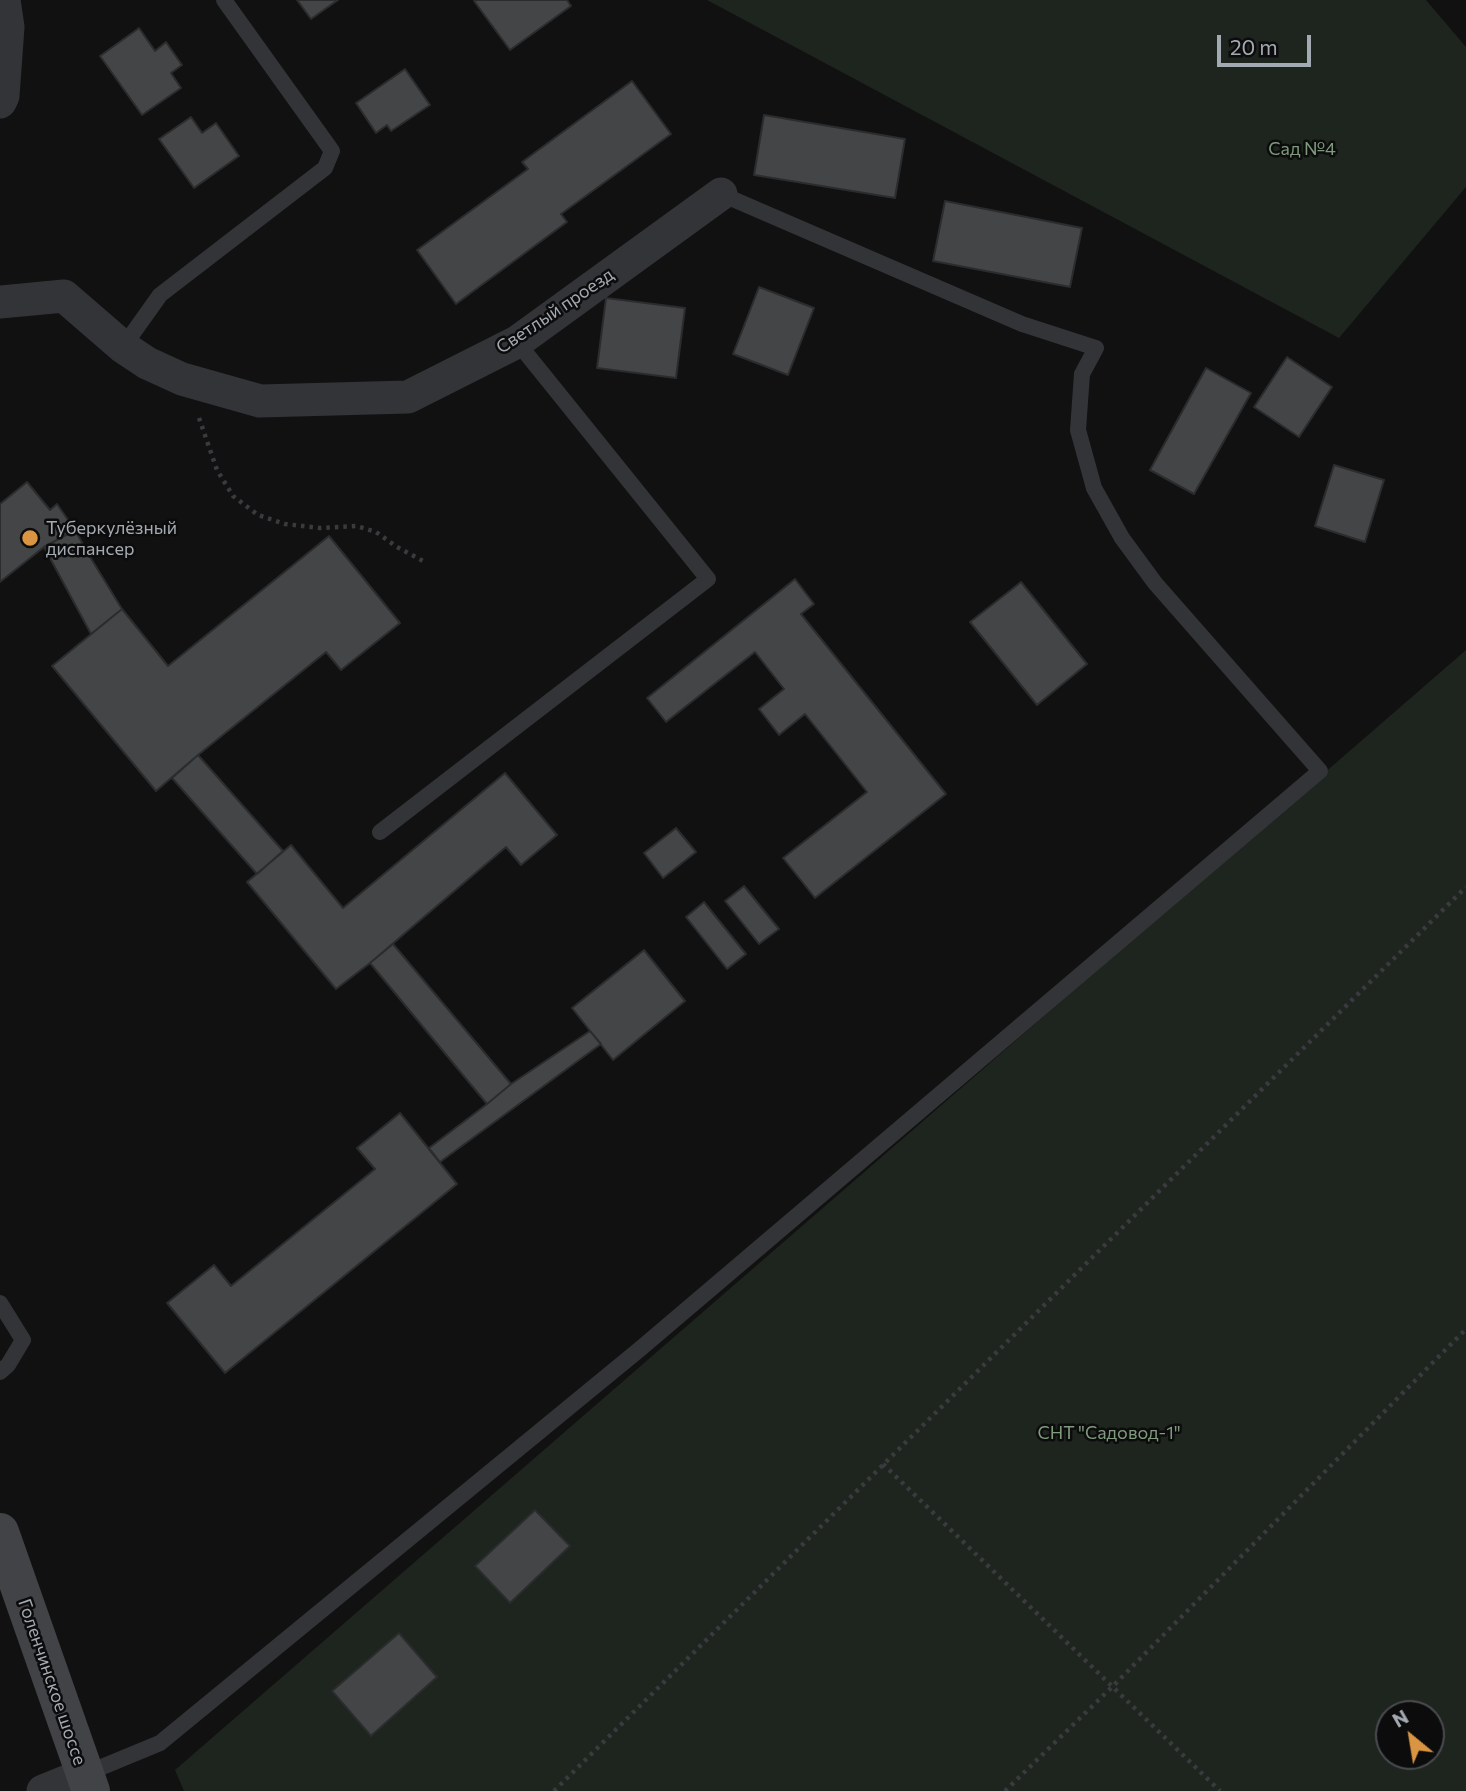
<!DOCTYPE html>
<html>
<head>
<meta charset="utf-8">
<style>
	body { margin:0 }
	#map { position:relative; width:1466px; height:1791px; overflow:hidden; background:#111112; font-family:Commissioner,sans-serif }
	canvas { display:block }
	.north { position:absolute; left:1375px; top:1700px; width:70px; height:70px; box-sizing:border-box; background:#0c0c0d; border:2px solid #494b4f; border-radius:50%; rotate:330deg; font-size:19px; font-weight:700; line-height:28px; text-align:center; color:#a4aab1 }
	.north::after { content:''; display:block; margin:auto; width:24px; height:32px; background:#d99542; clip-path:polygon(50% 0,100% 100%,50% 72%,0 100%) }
	.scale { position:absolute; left:1217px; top:35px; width:94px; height:32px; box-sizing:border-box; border:4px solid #a4aab1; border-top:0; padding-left:9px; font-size:21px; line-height:24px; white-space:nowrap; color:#a4aab1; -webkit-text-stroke:5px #0c0c0d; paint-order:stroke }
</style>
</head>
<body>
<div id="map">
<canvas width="1466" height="1791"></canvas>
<div class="north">N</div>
<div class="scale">20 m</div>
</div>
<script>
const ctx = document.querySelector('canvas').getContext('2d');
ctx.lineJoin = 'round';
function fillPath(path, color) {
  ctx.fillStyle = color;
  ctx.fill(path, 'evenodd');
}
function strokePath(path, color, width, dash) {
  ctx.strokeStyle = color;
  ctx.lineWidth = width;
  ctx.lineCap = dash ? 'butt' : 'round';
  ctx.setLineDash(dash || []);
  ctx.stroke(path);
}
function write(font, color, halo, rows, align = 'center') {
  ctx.font = font + ' Commissioner,sans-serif';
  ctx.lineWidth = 5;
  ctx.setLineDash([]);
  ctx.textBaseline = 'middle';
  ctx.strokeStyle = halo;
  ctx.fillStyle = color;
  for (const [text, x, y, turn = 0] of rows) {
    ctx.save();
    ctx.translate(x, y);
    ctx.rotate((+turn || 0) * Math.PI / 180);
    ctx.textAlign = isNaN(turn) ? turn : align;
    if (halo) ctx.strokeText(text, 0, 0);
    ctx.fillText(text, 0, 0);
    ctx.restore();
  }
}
const green = new Path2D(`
	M707 0H1426L1466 47V187L1339 338Z
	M1466 650V1791H184L175 1770ZM1389 1714H1431V1756H1389Z`);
const building = new Path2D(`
	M297 0H338L311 19Z
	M476 0H567L571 6 510 50 474 1Z
	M139 28 155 51 166 42 182 65 171 73 181 88 142 115 100 56Z
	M405 69 430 105 391 131 387 125 376 133 356 103Z
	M632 81 671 134 561 214 567 222 456 304 417 250 528 169 522 162Z
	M764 115 905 139 895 198 754 175Z
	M191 117 202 133 216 123 239 156 194 188 159 139Z
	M945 201 1082 228 1070 287 933 261Z
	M759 287 814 308 788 375 733 354Z
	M606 298 685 308 676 378 597 368Z
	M1287 357 1332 387 1299 437 1254 407Z
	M1206 368 1251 393 1194 494 1150 470Z
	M1334 465 1384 480 1365 542 1315 526Z
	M27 482 50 510 57 504 75 530 44 547 0 582V504Z
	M75 530 92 560 122 609 91 634 44 547Z
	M329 536 400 623 341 670 326 652 198 755 156 791 52 666 122 609 168 666Z
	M795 579 814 604 801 614 946 794 815 898 783 858 867 792 805 714 779 735 759 709 784 689 755 652 666 722 647 698Z
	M1021 582 1087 664 1037 705 970 622Z
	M198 755 283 851 257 874 172 778Z
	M505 773 557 835 521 865 506 847 370 963 336 989 247 882 291 845 343 908Z
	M676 828 696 852 663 878 644 853Z
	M744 886 779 929 759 944 725 901Z
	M704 902 746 954 727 969 686 917Z
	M393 944 511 1084 487 1104 370 963Z
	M644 950 685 1001 613 1060 572 1008Z
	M590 1031 601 1044 440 1162 429 1148 487 1104 511 1084Z
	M400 1113 457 1184 225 1373 167 1303 214 1265 231 1286 375 1169 357 1148Z
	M535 1510 570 1546 510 1603 475 1566Z
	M399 1633 437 1677 371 1736 332 1691Z`);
const path = new Path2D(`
	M199 418 217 470 233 496 258 515 285 524 320 528 357 526 376 532 397 547 423 561
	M883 1464 1220 1791
	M554 1791 1466 887
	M1005 1791 1113 1686 1466 1329`);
const lane = new Path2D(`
	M123 347 160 295 325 168 332 151 224 0
	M380 832 708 579 517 342
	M0 1303 23 1340 8 1365 0 1372
	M85 1774 160 1743 640 1349 1320 771 1155 583 1122 538 1094 488 1078 430 1082 374 1096 348 1022 324 721 194`);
const street = new Path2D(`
	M0 102 3 96 8 27 4 0
	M0 302 64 296 123 347 147 363 182 379 260 401 408 397 517 342 721 194
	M43 1791 85 1774`);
const secondary = new Path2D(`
	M0 1532 91 1791`);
const markers = [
	[30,538,9,"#d99542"]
];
const parkNames = [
	["Сад №4",1302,149],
	["СНТ \"Садовод-1\"",1109,1433]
];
const streetNames = [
	["Светлый проезд",555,311,-34],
	["Голенчинское шоссе",52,1682,71]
];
const poiNames = [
	["Туберкулёзный",46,528],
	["диспансер",46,549]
];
fillPath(green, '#1e241e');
fillPath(building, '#434547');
strokePath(building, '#2b2c2e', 2);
strokePath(path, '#393b3e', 4.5, [3.5, 5]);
strokePath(lane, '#333437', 16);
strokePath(street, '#333437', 33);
strokePath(secondary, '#414347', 38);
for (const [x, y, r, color] of markers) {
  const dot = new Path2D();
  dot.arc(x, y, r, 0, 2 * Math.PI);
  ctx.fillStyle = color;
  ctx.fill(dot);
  strokePath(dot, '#0c0c0d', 2.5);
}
write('18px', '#7f9a7d', '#0c0c0d', parkNames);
write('18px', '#a4aab1', '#0c0c0d', streetNames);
write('18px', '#a4aab1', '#0c0c0d', poiNames, 'left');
</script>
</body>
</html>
